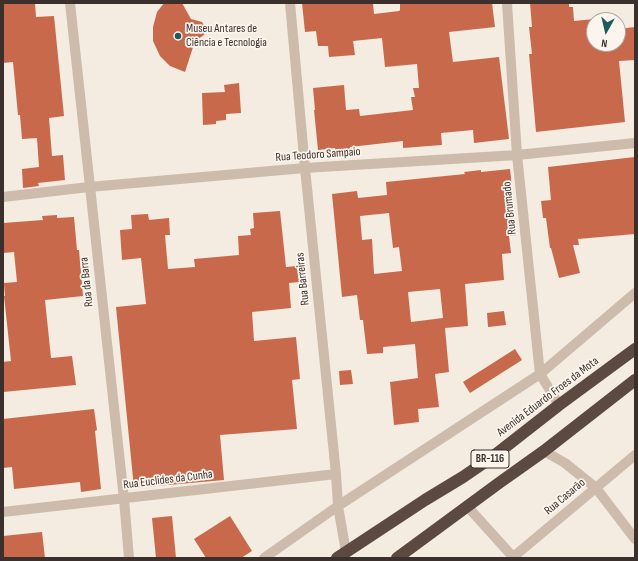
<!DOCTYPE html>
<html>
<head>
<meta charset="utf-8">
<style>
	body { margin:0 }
	#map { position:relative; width:638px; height:561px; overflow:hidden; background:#f4ebe1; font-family:"Sofia Sans Condensed",sans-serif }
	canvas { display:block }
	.frame { position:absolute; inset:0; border:4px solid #3b302b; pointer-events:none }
	.north { position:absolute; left:586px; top:12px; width:40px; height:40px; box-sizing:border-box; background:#fbf5ee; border:1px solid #aea6a0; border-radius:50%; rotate:188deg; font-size:11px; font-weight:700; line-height:16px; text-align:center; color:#3b302b }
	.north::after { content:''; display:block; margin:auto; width:14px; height:18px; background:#1f5a5e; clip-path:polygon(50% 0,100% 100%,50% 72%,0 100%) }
</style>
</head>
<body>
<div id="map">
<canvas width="638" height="561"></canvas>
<div class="frame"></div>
<div class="north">N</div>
</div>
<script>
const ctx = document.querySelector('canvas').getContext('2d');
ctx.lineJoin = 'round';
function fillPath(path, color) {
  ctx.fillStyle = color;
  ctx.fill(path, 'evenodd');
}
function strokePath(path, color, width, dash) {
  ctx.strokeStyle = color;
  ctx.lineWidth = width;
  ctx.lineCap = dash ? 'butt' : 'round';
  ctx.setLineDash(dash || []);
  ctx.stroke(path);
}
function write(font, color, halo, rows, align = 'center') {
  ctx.font = font + ' "Sofia Sans Condensed",sans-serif';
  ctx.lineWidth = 3.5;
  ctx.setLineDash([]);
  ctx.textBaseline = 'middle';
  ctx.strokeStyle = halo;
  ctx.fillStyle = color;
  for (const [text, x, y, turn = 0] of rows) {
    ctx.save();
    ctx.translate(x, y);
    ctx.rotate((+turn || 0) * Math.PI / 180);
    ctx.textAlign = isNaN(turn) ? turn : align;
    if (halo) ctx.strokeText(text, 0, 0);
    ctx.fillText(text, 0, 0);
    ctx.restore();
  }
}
const building = new Path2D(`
	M3 3H35L36 17 54 16 64 116 49 118 52 156 63 155 65 180 38 183 39 186 23 188 22 169 39 167 37 138 22 139 20 115H18L13 62 3 63V46H4Z
	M164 3H182L191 19 202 22 205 27 204 35 195 41 185 72 170 66 160 56 153 41V27L157 12Z
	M302 3H373L374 14 399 11 400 10V3H492L495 27 449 32 453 62 499 57 509 139 474 143 473 130 441 133 442 145 403 148V141L350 147V153L336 155 335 148 318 150 314 110H315L313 88 344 85 346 110 359 109 360 116 413 110 411 97H415L413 88H419L417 64 385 67 382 38 353 41 355 55 329 57 328 46H318L316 31 305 32Z
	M530 3H569V7H573L574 21 594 19V48L618 46V29L635 27V60L619 61 625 122 536 132 529 54H532L529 27H532Z
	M239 83 241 113 226 114V120L216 121V124L203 125 202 93 225 92 224 85Z
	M635 157V234L578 239 579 245H573L580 273 559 278 551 248H550L546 218H543L541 201 551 200 548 167Z
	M510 169 517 235 509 236 511 253 502 254 504 280 465 284 468 326 445 328 449 372 435 374 439 407 418 409 419 422 394 425 390 382 418 378 415 344 383 347V353L367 354 363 320H360L357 295 342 297 332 194 357 191 358 198 387 195 386 182 465 174 464 172 481 170V172ZM389 213 393 248 399 247 402 271 374 274 372 239 362 240 360 216ZM440 289 443 318 411 322 408 292Z
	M280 211 286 267 297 266 299 282 289 283 291 308 252 312 254 341 296 337 300 379 292 380 297 429 220 435 224 480 134 488 116 307 146 304 141 258 122 260 120 230 132 229 131 215 148 214 149 220 169 218 170 235H165L168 269 195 267 194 259 239 255 238 236 251 235 250 229 254 228 253 213Z
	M57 215V218L74 217 77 250H79L83 296 45 300 51 358 72 356 76 385 3 392V362L11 361 4 296H5L4 283 17 282 14 252 3 253V223L43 220 42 216Z
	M504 311 506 325 488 327 487 313Z
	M515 349 522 360 470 393 463 382Z
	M351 370 353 384 340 385 339 371Z
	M94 409 97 430 95 431 101 489 81 492 80 482 14 489 12 467 3 468V419Z
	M172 516 176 558H156L152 518Z
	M230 516 252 551 241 558H206L194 539Z
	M42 532 45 558H3V536Z`);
const street = new Path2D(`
	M70 3 124 499 129 558
	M290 3 305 168 336 474 338 506 346 552
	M507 3 517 155 540 374 559 405
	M3 197 89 187 305 168 517 155 635 143
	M544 451 565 463 596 488 635 539
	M467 506 514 558
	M3 512 336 474
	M264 558 338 506 540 374 635 293
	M512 558 635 455`);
const highway = new Path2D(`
	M337 558 425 500 463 477 495 455 559 405 635 349
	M397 558 499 483 544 451 635 380`);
const markers = [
	[178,36,4,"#1f5a5e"]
];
const shields = [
	[490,459,38]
];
const shieldNames = [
	["BR-116",490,459]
];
const poiNames = [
	["Museu Antares de",186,29],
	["Ciência e Tecnologia",186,43]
];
const streetNames = [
	["Rua Teodoro Sampaio",318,155,-4],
	["Rua Brumado",510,208,-96],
	["Rua Barreiras",303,279,-96],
	["Rua da Barra",87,282,-96],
	["Avenida Eduardo Froes da Mota",548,397,-37],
	["Rua Euclides da Cunha",168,480,-7],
	["Rua Casarão",565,497,-40]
];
fillPath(building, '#c8694b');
strokePath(street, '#cdbbac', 10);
strokePath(highway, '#5c4a42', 12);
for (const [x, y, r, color] of markers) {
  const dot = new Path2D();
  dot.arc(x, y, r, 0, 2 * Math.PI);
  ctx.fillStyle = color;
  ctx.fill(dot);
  strokePath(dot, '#fbf5ee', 1.5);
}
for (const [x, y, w] of shields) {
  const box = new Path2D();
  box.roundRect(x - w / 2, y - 9, w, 18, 3);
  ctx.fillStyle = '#fbf5ee';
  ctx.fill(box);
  strokePath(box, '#3b302b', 1);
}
write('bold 11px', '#3b302b', null, shieldNames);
write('12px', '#3b302b', '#fbf5ee', poiNames, 'left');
write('12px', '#3b302b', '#fbf5ee', streetNames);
</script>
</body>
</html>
